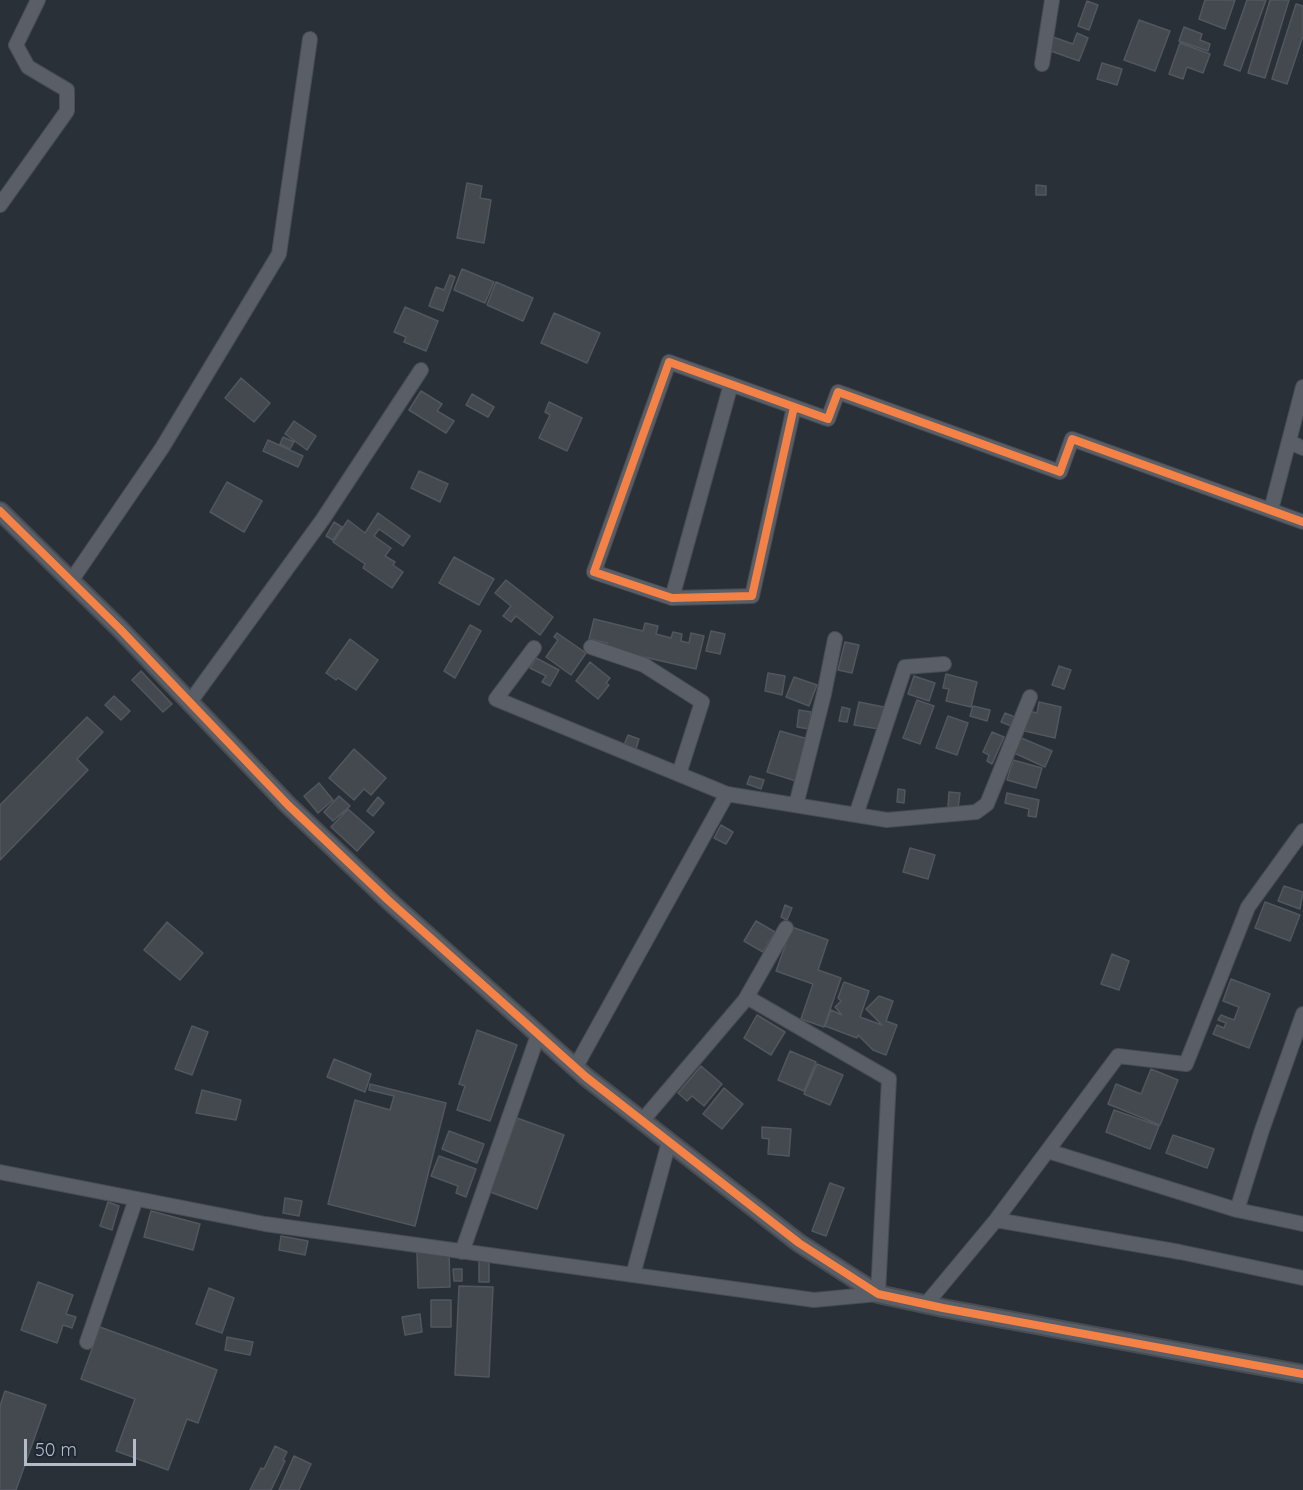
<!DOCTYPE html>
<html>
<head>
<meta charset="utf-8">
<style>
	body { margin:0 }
	#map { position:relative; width:1303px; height:1490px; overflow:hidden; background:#2a3038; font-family:Quicksand,sans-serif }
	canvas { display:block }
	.scale { position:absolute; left:24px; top:1439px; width:112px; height:27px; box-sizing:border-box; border:3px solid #b4bcc9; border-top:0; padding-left:8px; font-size:18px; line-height:21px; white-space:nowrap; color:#b4bcc9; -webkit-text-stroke:4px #1d2633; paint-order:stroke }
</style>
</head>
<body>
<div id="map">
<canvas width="1303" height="1490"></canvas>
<div class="scale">50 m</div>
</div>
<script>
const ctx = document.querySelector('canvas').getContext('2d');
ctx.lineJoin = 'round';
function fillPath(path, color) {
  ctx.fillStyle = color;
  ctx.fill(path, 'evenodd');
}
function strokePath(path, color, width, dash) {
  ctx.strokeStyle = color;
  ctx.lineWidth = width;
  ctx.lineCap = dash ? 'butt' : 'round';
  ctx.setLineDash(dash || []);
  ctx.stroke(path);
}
const building = new Path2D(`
	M1205 0H1235L1225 29 1199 19Z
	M1247 0H1266L1240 71 1224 65Z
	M1270 0H1289L1265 78 1248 73Z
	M1087 1 1098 5 1089 30 1078 26Z
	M1296 4 1303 6V36L1287 84 1272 79Z
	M1139 20 1170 31 1155 71 1124 60Z
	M1184 27 1202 34 1200 40 1210 44 1208 51 1179 41Z
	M1077 33 1088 38 1079 61 1048 50 1053 37 1073 44Z
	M1180 43 1210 54 1203 73 1187 67 1183 79 1169 74Z
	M1102 63 1122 69 1117 85 1097 79Z
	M467 183 482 186 480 198 491 200 484 243 457 238Z
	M1036 185 1046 186V195H1036Z
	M462 269 494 282 485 303 454 290Z
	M450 275 455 277 443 311 429 306 436 287 444 290Z
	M496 282 533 298 523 321 487 305Z
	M405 307 438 321 426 351 404 342 406 337 394 332Z
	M554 313 600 333 587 363 541 343Z
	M241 378 270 403 254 422 225 398Z
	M421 391 442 404 437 411 454 421 446 433 409 410Z
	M472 394 494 407 488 417 466 405Z
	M549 402 582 418 567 451 539 438 550 415 545 412Z
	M294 421 316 436 307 450 285 434Z
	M283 437 294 442 290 449 280 444Z
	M268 440 303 456 298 467 263 451Z
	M419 471 448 484 440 502 411 488Z
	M227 482 262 501 244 532 210 512Z
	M378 513 410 536 403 546 379 529 374 536 391 548 385 556 395 562 393 565 403 572 392 588 363 568 365 564 333 542 348 520 365 533Z
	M334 522 342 527 333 540 326 536Z
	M454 557 494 579 479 605 439 583Z
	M506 580 553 617 540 635 516 616 511 622 503 616 511 606 495 593Z
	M594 619 643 631 645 623 658 626 656 634 671 638 673 632 682 634 681 641 689 643 691 633 704 636 696 669 605 648 607 643 589 639Z
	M470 625 481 631 455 678 444 671Z
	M711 631 725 634 720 654 706 651Z
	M557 633 586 653 571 675 546 657 558 640 554 637Z
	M350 639 378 660 356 690 338 678 336 680 326 673Z
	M845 642 859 645 852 673 838 670Z
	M536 658 559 670 550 686 542 682 546 676 530 668Z
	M590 662 610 678 606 683 609 685 598 699 576 681Z
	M1059 666 1071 670 1064 689 1052 685Z
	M141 671 172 704 163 712 132 680Z
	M768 673 785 676 782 695 765 691Z
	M946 674 977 682 971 707 946 701 949 689 943 688Z
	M914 676 935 683 929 701 908 694Z
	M794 677 817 685 809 706 786 697Z
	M114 696 130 711 121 720 105 705Z
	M917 700 934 706 920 744 903 738Z
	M859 702 884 707 879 729 854 725Z
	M1039 702 1061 707 1055 738 1025 731 1029 711 1037 713Z
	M973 706 990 710 987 721 970 716Z
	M842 707 850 709 847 722 839 721Z
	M799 710 811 712 809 729 797 727Z
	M1005 713 1015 717 1011 726 1001 722Z
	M948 716 968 723 957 755 936 748Z
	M87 717 103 732 77 759 88 770 0 860V805Z
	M780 731 808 739 796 781 767 772Z
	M992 732 1004 737 992 764 987 761 989 755 983 752Z
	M628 735 639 739 636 749 624 745Z
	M1019 737 1052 751 1045 767 1012 752Z
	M354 749 386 778 371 795 364 789 354 800 329 778Z
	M1013 760 1042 768 1036 788 1007 780Z
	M750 776 764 780 761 789 747 784Z
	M319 783 333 800 318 813 304 796Z
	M898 789 905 790 904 803 897 802Z
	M949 792 960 793 958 808 948 807Z
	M1007 793 1039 800 1036 817 1028 816 1029 809 1005 803Z
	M339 796 350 806 333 821 324 812Z
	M378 797 384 803 373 816 367 811Z
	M348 809 374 832 357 851 331 827Z
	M721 825 733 832 726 844 714 838Z
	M910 848 935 855 928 879 903 872Z
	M1284 886 1303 892 1300 909 1278 901Z
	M1265 902 1300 915 1290 941 1255 928Z
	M785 905 792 908 787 920 781 917Z
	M756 921 775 932 763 952 744 941Z
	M167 922 203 953 180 980 144 950Z
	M792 927 828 940 818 970 841 978 824 1027 801 1019 813 984 776 971Z
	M1112 954 1129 961 1119 990 1101 984Z
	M1231 979 1270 994 1249 1048 1213 1034 1217 1025 1224 1028 1226 1023 1218 1020 1221 1015 1234 1020 1239 1007 1223 1001Z
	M844 982 869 991 860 1017 882 1025 866 1009 879 996 893 1001 886 1021 897 1025 886 1055 873 1050 858 1035 857 1038 825 1026 831 1010 842 1015 835 1007 841 1001 838 998Z
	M757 1015 785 1032 771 1055 744 1038Z
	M192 1026 208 1032 192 1075 175 1069Z
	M477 1030 517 1045 490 1121 457 1110 465 1086 459 1084Z
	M790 1051 816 1062 804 1091 778 1080Z
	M334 1059 371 1074 365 1092 327 1077Z
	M817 1064 843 1075 830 1105 804 1094Z
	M701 1066 722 1084 704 1106 692 1096 687 1101 678 1093Z
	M1151 1069 1178 1080 1160 1125 1108 1104 1116 1084 1141 1094Z
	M370 1084 446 1103 415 1226 328 1204 355 1100 390 1110 394 1096 369 1090Z
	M724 1088 743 1104 722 1129 703 1114Z
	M202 1090 241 1100 236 1120 196 1113Z
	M1114 1110 1159 1126 1150 1149 1106 1132Z
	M517 1118 564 1135 537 1209 490 1192Z
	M762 1127 791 1129 789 1156 768 1154 769 1139 762 1138Z
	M449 1131 484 1144 477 1163 442 1149Z
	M1173 1135 1214 1149 1207 1168 1166 1153Z
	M439 1156 476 1169 466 1197 456 1193 458 1186 431 1176Z
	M830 1183 844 1188 826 1236 812 1231Z
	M285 1198 302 1201 299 1216 283 1213Z
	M108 1202 119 1206 112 1230 100 1226Z
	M151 1211 200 1224 193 1250 144 1237Z
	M281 1236 308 1241 305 1255 279 1250Z
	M449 1251 450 1287 418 1288 417 1252Z
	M479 1258H489V1282H479Z
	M453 1269H462V1281H454Z
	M38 1282 73 1295 66 1314 76 1317 72 1328 63 1325 57 1343 21 1330Z
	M459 1286 493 1287 489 1377 455 1375Z
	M209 1288 234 1298 222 1333 196 1324Z
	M431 1300H451V1327H431Z
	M420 1314 422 1332 405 1335 402 1317Z
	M100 1327 217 1370 198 1423 187 1419 168 1470 116 1451 135 1399 81 1379Z
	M227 1337 253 1342 250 1355 225 1350Z
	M5 1391 46 1405 16 1490H0V1406Z
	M275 1446 287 1452 283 1460 285 1461 271 1490H250L261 1468 264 1469Z
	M294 1456 311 1464 299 1490H279Z`);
const minor = new Path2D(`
	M1042 64 1052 0
	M0 205 67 111V90L28 67 16 45 38 0
	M794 407 752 596 672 598 594 572 669 362C722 381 775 400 828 419L838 392 1060 472 1072 439 1303 522
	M1289 442 1303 448
	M1271 510 1303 387
	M71 581 162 448 279 254 310 39
	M672 598 731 384
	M591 647 644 665 702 702 679 774
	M534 648 496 699 727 794 887 820 976 812 987 804 1030 697
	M190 702 323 519 421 370
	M796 805 824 694 835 639
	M856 815 905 667 944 664
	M575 1068 727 794
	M642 1121 745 1000 786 928
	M1048 1151 1237 1210 1303 1224
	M0 1172 265 1224 814 1300 878 1294 889 1079 752 1000
	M1237 1210 1262 1130 1303 1014
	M996 1220 1180 1252 1303 1278
	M462 1252 538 1035
	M633 1275 669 1142
	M926 1304 996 1220 1118 1056 1186 1064 1248 907 1303 831
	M87 1342 136 1199`);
const tertiary = new Path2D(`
	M0 511 120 629 288 805 388 900 586 1077 799 1243 878 1294 943 1308 1303 1374`);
const cycleway = new Path2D(`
	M794 407 752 596 672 598 594 572 669 362C722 381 775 400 828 419L838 392 1060 472 1072 439 1303 522
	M0 511 120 629 288 805 388 900 586 1077 799 1243 878 1294 943 1308 1303 1374`);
fillPath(building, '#444950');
strokePath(building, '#52575f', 1.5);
strokePath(minor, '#484c53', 16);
strokePath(tertiary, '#484c53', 20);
strokePath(minor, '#5a5e66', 14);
strokePath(tertiary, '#5a5e66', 16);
strokePath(cycleway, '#f48246', 8);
</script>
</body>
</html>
